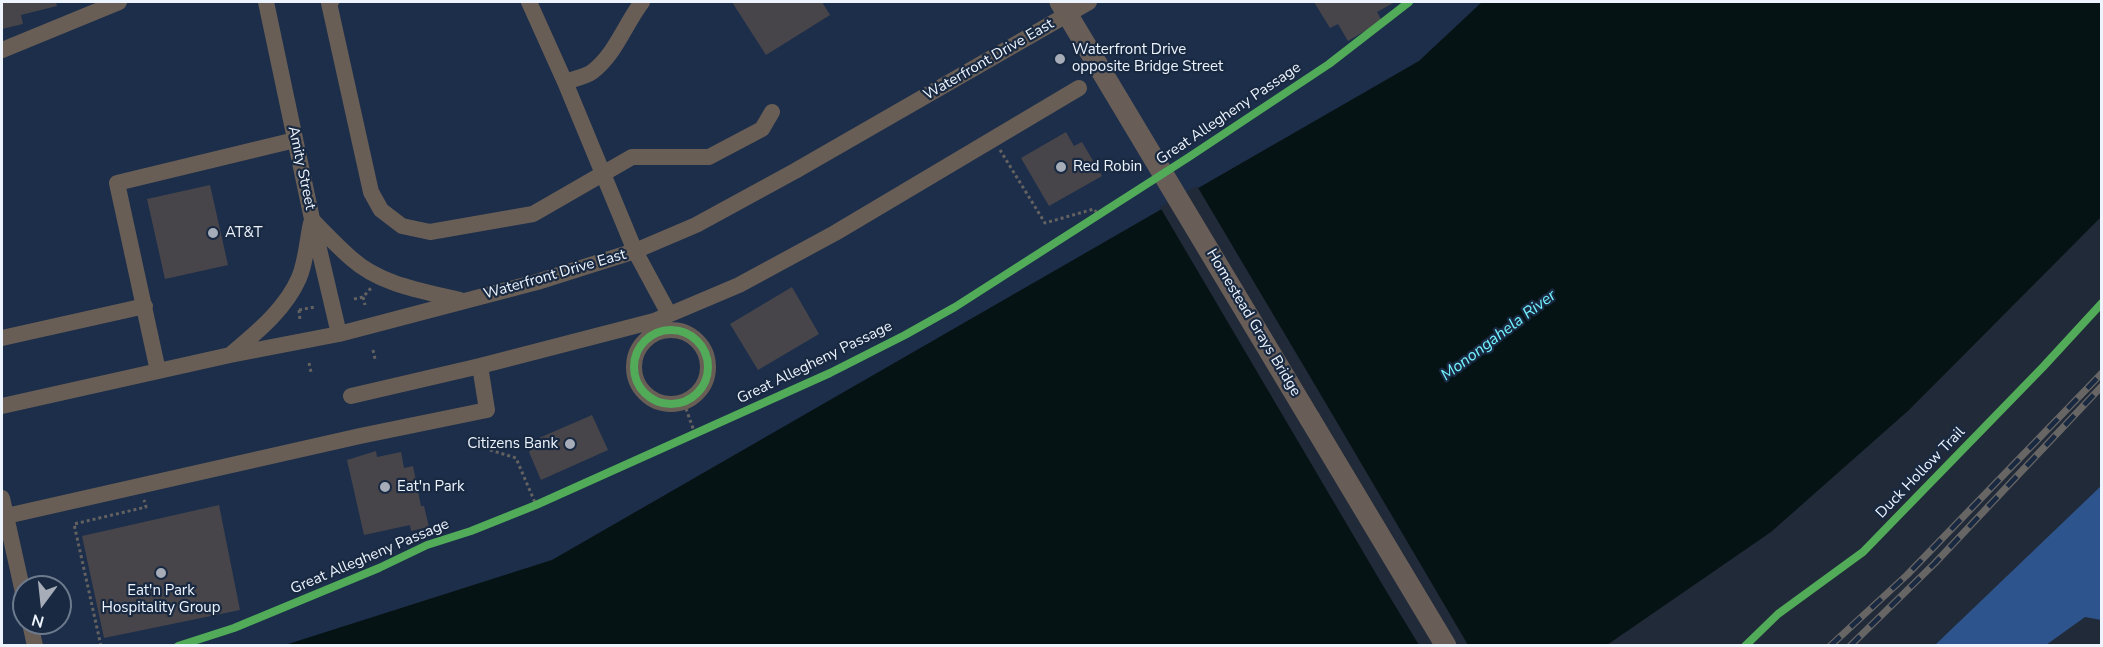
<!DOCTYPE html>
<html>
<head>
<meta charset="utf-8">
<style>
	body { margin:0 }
	#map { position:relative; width:2103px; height:647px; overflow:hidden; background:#212a38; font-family:"Nunito Sans",sans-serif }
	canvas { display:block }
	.frame { position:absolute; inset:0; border:3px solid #edf4fe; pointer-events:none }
	.north { position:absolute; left:12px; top:575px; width:60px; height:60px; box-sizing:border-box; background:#182941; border:2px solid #6d7a8d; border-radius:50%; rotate:195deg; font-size:16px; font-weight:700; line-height:24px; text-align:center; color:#edf4fe }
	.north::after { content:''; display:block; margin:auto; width:21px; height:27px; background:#a6adb9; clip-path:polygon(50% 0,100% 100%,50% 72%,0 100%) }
</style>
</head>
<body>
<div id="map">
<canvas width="2103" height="647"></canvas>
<div class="frame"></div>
<div class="north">N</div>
</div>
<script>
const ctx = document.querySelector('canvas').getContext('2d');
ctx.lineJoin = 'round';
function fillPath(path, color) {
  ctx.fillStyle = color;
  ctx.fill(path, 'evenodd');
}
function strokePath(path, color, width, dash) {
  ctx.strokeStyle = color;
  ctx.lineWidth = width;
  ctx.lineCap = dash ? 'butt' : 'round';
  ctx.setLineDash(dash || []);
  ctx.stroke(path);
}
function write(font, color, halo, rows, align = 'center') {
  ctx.font = font + ' "Nunito Sans",sans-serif';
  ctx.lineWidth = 4.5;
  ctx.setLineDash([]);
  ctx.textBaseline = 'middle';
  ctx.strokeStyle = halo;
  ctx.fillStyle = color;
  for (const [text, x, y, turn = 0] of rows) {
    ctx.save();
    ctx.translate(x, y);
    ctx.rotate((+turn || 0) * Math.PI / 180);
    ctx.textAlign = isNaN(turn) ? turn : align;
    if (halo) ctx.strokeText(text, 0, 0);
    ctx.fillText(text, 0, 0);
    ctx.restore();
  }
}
const built = new Path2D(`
	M2 2H1482L1419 61 552 560 282 646 2 645ZM24 587H60V623H24Z`);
const forest = new Path2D(`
	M2101 486V620L2085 617 2046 645H1935Z`);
const water = new Path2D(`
	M1482 2H2101V217L1909 410 1771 532 1607 645 282 646 552 560 1419 61Z`);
const pier = new Path2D(`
	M1197 186 1328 407 1468 645H1419L1385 589 1160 207Z`);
const building = new Path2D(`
	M2 2H56L57 6 21 15 23 24 2 29Z
	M732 2H822L830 15 766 55Z
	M1314 2H1395L1377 12 1382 21 1348 41 1338 24 1330 28Z
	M1066 132 1074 146 1082 142 1102 176 1049 206 1021 158Z
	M210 185 228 265 165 279 147 199Z
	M792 287 819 334 758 370 730 324Z
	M592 415 608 450 541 480 529 452 539 438Z
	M376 451 377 457 401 452 404 468 413 466 421 506H424L429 527 411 531 410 525 364 535 347 460Z
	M219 505 240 610 104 638 82 536Z`);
const path = new Path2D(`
	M1000 150 1045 223 1094 209 1099 216
	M363 297 365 305
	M354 299 363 297 371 288
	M299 310 315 307
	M299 310 300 320
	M373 350 375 359
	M309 363 311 372
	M684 403 695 434
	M490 450 516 458 536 505
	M101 646 74 524 146 507 144 500`);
const minor = new Path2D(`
	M266 2 312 219 339 334
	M331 2 329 3 371 192 381 210 402 226 430 232 533 214 632 157H709L762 129 772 112
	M529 2 565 82 635 251 669 314
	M2 50 119 2
	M565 82C573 79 585 77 592 72 615 55 625 24 642 2
	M312 220C325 233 338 247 352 259 381 285 423 291 460 300
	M634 367a37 37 0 1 1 74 0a37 37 0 1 1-74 0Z
	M658 331 654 321 739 285 835 233 1079 88
	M2 338 145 306
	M230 355C256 333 285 310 299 278 306 262 307 241 311 223
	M158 371 117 183 295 140
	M351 396 480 366
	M2 406 230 355 339 334 537 282 635 251 696 225 795 171 1089 2
	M2 498 24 597
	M2 517 360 436 487 410 480 366 654 321
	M30 623 35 646`);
const major = new Path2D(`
	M1310 419 1446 646`);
const rail = new Path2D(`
	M1830 646 1907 575 2102 373
	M1850 646 1935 563 2102 386`);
const majorBridge = new Path2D(`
	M1060 2 1310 419`);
const cycleway = new Path2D(`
	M634 367a37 37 0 1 1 74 0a37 37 0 1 1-74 0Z
	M178 646 234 628 379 568 427 545 471 531 536 505 830 373 905 335 955 307 1189 157 1329 64 1409 2
	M1745 646 1778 614 1863 552 2043 367 2102 303`);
const markers = [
	[1060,59,6,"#a6adb9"],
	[1061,167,6,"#a6adb9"],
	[213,233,6,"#a6adb9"],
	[570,444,6,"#a6adb9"],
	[385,487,6,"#a6adb9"],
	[161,573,6,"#a6adb9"]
];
const poiNames = [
	["Waterfront Drive",1072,50],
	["opposite Bridge Street",1072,67],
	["Red Robin",1073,167],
	["AT&T",225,233],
	["Citizens Bank",558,444,"right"],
	["Eat'n Park",397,487],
	["Eat'n Park",161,591,"center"],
	["Hospitality Group",161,608,"center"]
];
const streetNames = [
	["Waterfront Drive East",989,60,-30],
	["Great Allegheny Passage",1229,114,-34],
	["Amity Street",301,168,78],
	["Waterfront Drive East",555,275,-16],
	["Homestead Grays Bridge",1253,323,59],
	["Great Allegheny Passage",815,363,-26],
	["Duck Hollow Trail",1921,473,-46],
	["Great Allegheny Passage",370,557,-23]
];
const waterNames = [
	["Monongahela River",1499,336,-37]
];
fillPath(built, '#1c2e4a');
fillPath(forest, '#2e548d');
fillPath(water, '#061315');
fillPath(pier, '#212a38');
fillPath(building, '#48454a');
strokePath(path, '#646161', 3, [3, 3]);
strokePath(minor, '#695e55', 16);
strokePath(major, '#685d57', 21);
strokePath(rail, '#686665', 7);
strokePath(rail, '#182941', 4.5, [14]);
strokePath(majorBridge, '#685d57', 21);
strokePath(cycleway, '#51ab58', 8);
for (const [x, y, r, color] of markers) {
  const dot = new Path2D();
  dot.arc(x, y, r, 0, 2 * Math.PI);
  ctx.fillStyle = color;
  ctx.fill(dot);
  strokePath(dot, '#182941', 2);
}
write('15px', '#edf4fe', '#182941', poiNames, 'left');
write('15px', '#edf4fe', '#182941', streetNames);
write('italic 16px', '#73f2ff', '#182941', waterNames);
</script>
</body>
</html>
